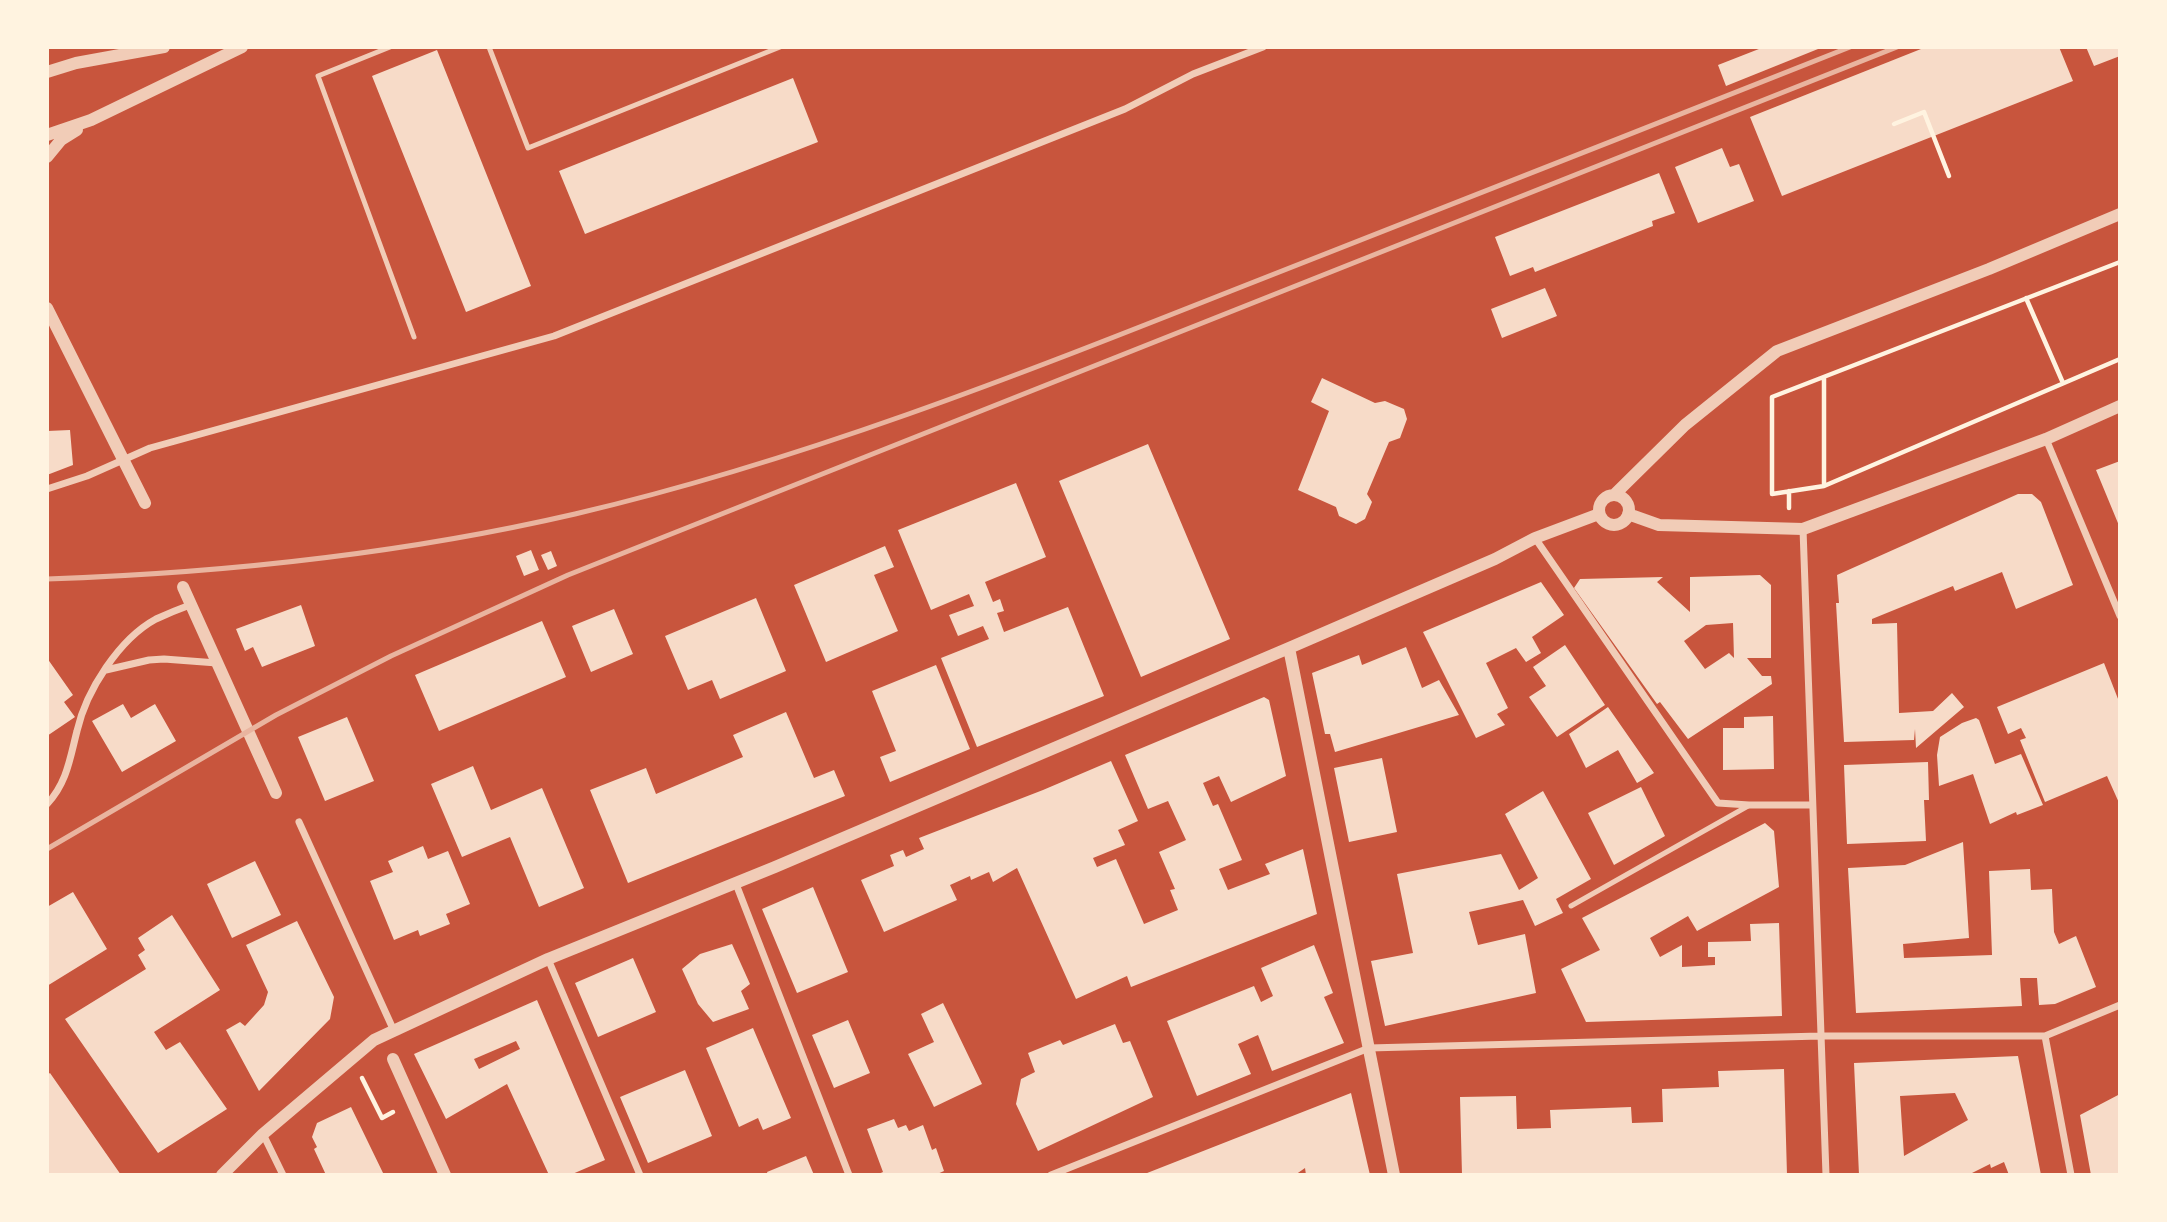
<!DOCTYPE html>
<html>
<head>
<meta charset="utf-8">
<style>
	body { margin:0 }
	#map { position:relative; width:2167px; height:1222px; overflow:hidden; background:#c8553d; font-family:"Work Sans",sans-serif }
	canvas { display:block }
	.frame { position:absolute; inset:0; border:49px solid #fff3e0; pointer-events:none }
</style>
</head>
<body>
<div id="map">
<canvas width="2167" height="1222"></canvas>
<div class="frame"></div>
</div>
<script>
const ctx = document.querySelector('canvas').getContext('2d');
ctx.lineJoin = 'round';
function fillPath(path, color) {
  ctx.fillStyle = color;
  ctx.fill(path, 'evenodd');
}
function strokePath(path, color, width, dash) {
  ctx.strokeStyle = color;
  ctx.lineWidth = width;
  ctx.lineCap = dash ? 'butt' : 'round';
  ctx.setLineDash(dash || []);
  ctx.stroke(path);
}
const building = new Path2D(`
	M1764 47H1823L1726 86 1718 65Z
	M1926 47H2059L2073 81 1782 196 1750 117Z
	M2086 47H2120V56L2094 66Z
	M437 50 531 286 466 312 372 76Z
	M793 78 818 142 585 234 559 171Z
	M1722 148 1730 167 1739 164 1754 201 1698 223 1675 167Z
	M1659 173 1675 213 1652 221 1653 226 1535 272 1533 267 1510 276 1495 237Z
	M1545 288 1557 316 1502 338 1491 309Z
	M1322 378 1375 403 1385 401 1404 409 1407 419 1400 438 1389 442 1367 494 1372 502 1365 519 1356 524 1339 516 1336 507 1298 490 1329 411 1311 402Z
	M70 430 73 465 47 475V431Z
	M1148 444 1230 639 1141 677 1059 481Z
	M2120 461V528L2096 470Z
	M1016 483 1046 557 985 582 993 602 1000 599 1004 611 997 613 1004 632 1068 607 1104 696 977 747 941 658 989 639 983 626 958 636 949 615 974 606 969 594 931 610 898 530Z
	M2018 494H2032L2041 502 2073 585 2016 609 2002 572 1955 591 1953 586 1872 619V624L1897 623 1899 713 1933 711 1952 693 1964 707 1916 748 1915 729 1914 740 1844 742 1836 603H1839L1837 575Z
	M885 546 894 567 874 575 898 631 826 662 794 585Z
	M531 550 539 570 524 576 516 556Z
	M551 551 557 566 548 570 541 555Z
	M1760 575 1771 585V658H1747L1762 676H1771L1772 684 1688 739 1660 702 1657 704 1574 588 1580 579 1663 577 1657 582 1690 612V577ZM1733 623 1734 658 1729 653 1705 669 1684 641 1706 625Z
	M1541 582 1564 615 1532 637 1541 653 1526 662 1516 648 1486 663 1508 708 1497 714 1505 725 1476 738 1423 632Z
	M756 598 786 671 720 699 712 680 688 690 665 636Z
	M301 605 315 646 262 667 253 647 245 651 236 629Z
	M614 609 633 654 591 672 572 626Z
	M542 621 566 677 439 731 415 675Z
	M1565 645 1605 705 1557 737 1529 697 1546 686 1533 667Z
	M1406 647 1422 688 1439 680 1459 715 1335 752 1330 734H1325L1312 673 1359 655 1362 665Z
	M47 658 73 695 64 702 75 717 47 736Z
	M2104 663 2120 704V805L2107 776 2045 802 2020 740 2026 738 2021 728 2008 734 1997 707Z
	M936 665 970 749 890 782 880 757 896 751 872 691Z
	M1264 697 1269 700 1286 776 1231 802 1219 776 1203 783 1213 806 1218 804 1242 860 1219 869 1228 890 1270 874 1265 864 1303 849 1317 914 1131 987 1127 976 1076 999 1017 868 993 882 989 872 971 880 970 876 950 885 957 900 884 932 861 880 894 866 890 855 903 850 906 857 924 849 919 838 1043 790 1111 761 1138 821 1118 830 1125 845 1093 858 1097 867 1116 859 1144 924 1178 910 1170 890 1175 889 1159 852 1186 840 1168 801 1148 809 1125 755Z
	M123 704 131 718 155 704 176 741 122 772 92 721Z
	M1608 707 1654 773 1637 783 1618 750 1586 768 1569 734Z
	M786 712 814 778 834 770 845 796 628 883 590 790 646 768 656 794 743 757 733 735Z
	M1773 716 1774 769 1723 770V728H1744V717Z
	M347 717 374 781 325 801 298 737Z
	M1976 718 1979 720 1995 764 2021 754 2043 805 2017 815 2016 812 1990 824 1973 774 1939 786 1937 755 1940 737 1962 723Z
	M1382 758 1397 832 1349 842 1334 768Z
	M1928 762 1929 800H1924L1926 841 1847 844 1844 765Z
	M473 766 491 810 542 788 584 888 539 907 510 837 462 857 431 784Z
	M1641 787 1665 836 1614 865 1588 813Z
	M1543 791 1591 879 1556 899 1563 913 1535 926 1523 900 1469 912 1478 945 1525 934 1536 993 1385 1026 1371 961 1413 953 1397 874 1501 854 1519 890 1538 878 1505 814Z
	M1765 823 1774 831 1779 887 1697 931 1688 916 1650 938 1660 957 1682 945V967L1715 965V957H1708V942L1751 941 1750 924 1779 923 1782 1016 1586 1022 1561 969 1600 950 1582 918Z
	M1963 842 1969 938 1903 944 1904 958 1992 955 1989 871 2030 869 2031 890 2052 889 2054 932 2059 944 2076 936 2096 987 2055 1004 2039 1005 2037 978H2020L2022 1006 1856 1013 1848 868 1905 865Z
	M423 846 428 859 448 851 470 904 446 914 450 924 420 936 418 930 394 940 370 881 393 872 388 861Z
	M255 861 281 915 232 938 207 884Z
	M813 887 848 972 797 993 762 909Z
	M73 892 107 949 47 986V907Z
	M172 915 220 990 154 1032 166 1050 180 1042 227 1109 158 1153 65 1019 146 969 138 955 145 950 138 938Z
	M297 921 334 997 330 1019 259 1091 226 1030 240 1022 245 1026 264 1005 268 992 246 945Z
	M732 944 750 984 741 991 749 1009 713 1022 698 1004 682 969 700 954Z
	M1314 945 1333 993 1324 997 1344 1043 1272 1071 1258 1035 1238 1044 1251 1074 1197 1096 1167 1021 1254 986 1261 1002 1273 996 1261 968Z
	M633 958 656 1012 598 1037 575 983Z
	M537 1000 605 1160 570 1175H549L507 1084 446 1119 414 1054ZM516 1041 520 1049 479 1069 474 1059Z
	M943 1003 982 1084 934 1107 908 1054 934 1042 921 1014Z
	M848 1020 870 1073 834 1088 812 1035Z
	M1115 1024 1123 1043 1130 1041 1153 1097 1038 1151 1016 1104 1021 1079 1035 1072 1028 1053 1060 1040 1063 1045Z
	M753 1028 791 1118 763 1130 758 1118 739 1127 706 1048Z
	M2018 1056 2041 1175H2009L2004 1162 1991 1168 1990 1164 1968 1175H1859L1854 1063ZM1955 1093 1968 1120 1904 1156 1900 1096Z
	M1784 1069 1787 1175H1462L1460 1097 1516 1096 1517 1129 1551 1128 1550 1110 1631 1107 1632 1123 1663 1122 1662 1089 1719 1087 1718 1071Z
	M685 1070 712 1136 648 1163 620 1097Z
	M50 1073 121 1175H50L47 1170V1075Z
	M1351 1093 1370 1175H1306L1305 1168 1295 1175H1142Z
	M2120 1094V1175H2091L2080 1115Z
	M351 1107 384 1175H326L314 1149 317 1147 312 1137 317 1123Z
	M894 1119 898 1128 906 1125 909 1131 923 1125 932 1150 936 1148 944 1171 935 1175H876L883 1172 867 1129Z
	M806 1156 814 1175H768L767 1172Z`);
const path = new Path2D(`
	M1894 124 1924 112 1949 176
	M2120 262 1772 397V494L1824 486 2120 359
	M2026 298 2063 383
	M1824 486V378
	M1789 491V508
	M362 1078 382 1118 393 1112`);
const service = new Path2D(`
	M390 47 318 76 414 337
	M489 47 528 148 780 47
	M1571 906 1748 806`);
const minor = new Path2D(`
	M2046 439 2120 616
	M47 489 87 476 150 448 554 336 1125 109 1193 74 1263 47
	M1803 529 1826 1175
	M1535 538 1718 803 1749 805H1812
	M106 670 149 660 164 659 217 663
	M47 804C67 783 70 758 77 731 86 691 119 639 156 619 167 614 179 609 190 605
	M299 822 394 1031
	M736 884 849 1175
	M548 959 640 1175
	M2045 1036 2071 1175
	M263 1134 283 1175
	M1051 1175 1369 1048 1820 1036H2045L2120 1005`);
const tertiary = new Path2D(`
	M47 72 76 63 164 47
	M47 135 91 120 242 47
	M47 157 61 140 77 130
	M47 308 145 503
	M1599 510a15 15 0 1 1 30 0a15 15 0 1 1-30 0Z
	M1614 495 1685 425 1777 351 1989 269 2120 214
	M1628 514 1659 525 1803 529 2046 439 2120 406
	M183 587 276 793
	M1289 648 1394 1175
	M393 1059 445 1175
	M222 1175 263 1134 374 1040 548 959 775 867 1289 648 1495 559 1535 538 1599 514`);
const rail = new Path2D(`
	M47 579C224 573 402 554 575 514 801 461 1016 376 1231 291 1437 210 1644 129 1850 47
	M47 849 276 715 391 656 568 575 1897 47`);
fillPath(building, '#f7dbc8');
strokePath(path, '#fff3e0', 4.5);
strokePath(service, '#f1ccb7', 5);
strokePath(minor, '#f1ccb7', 7);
strokePath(tertiary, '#f1ccb7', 12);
strokePath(rail, '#e9b49f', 5);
</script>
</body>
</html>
